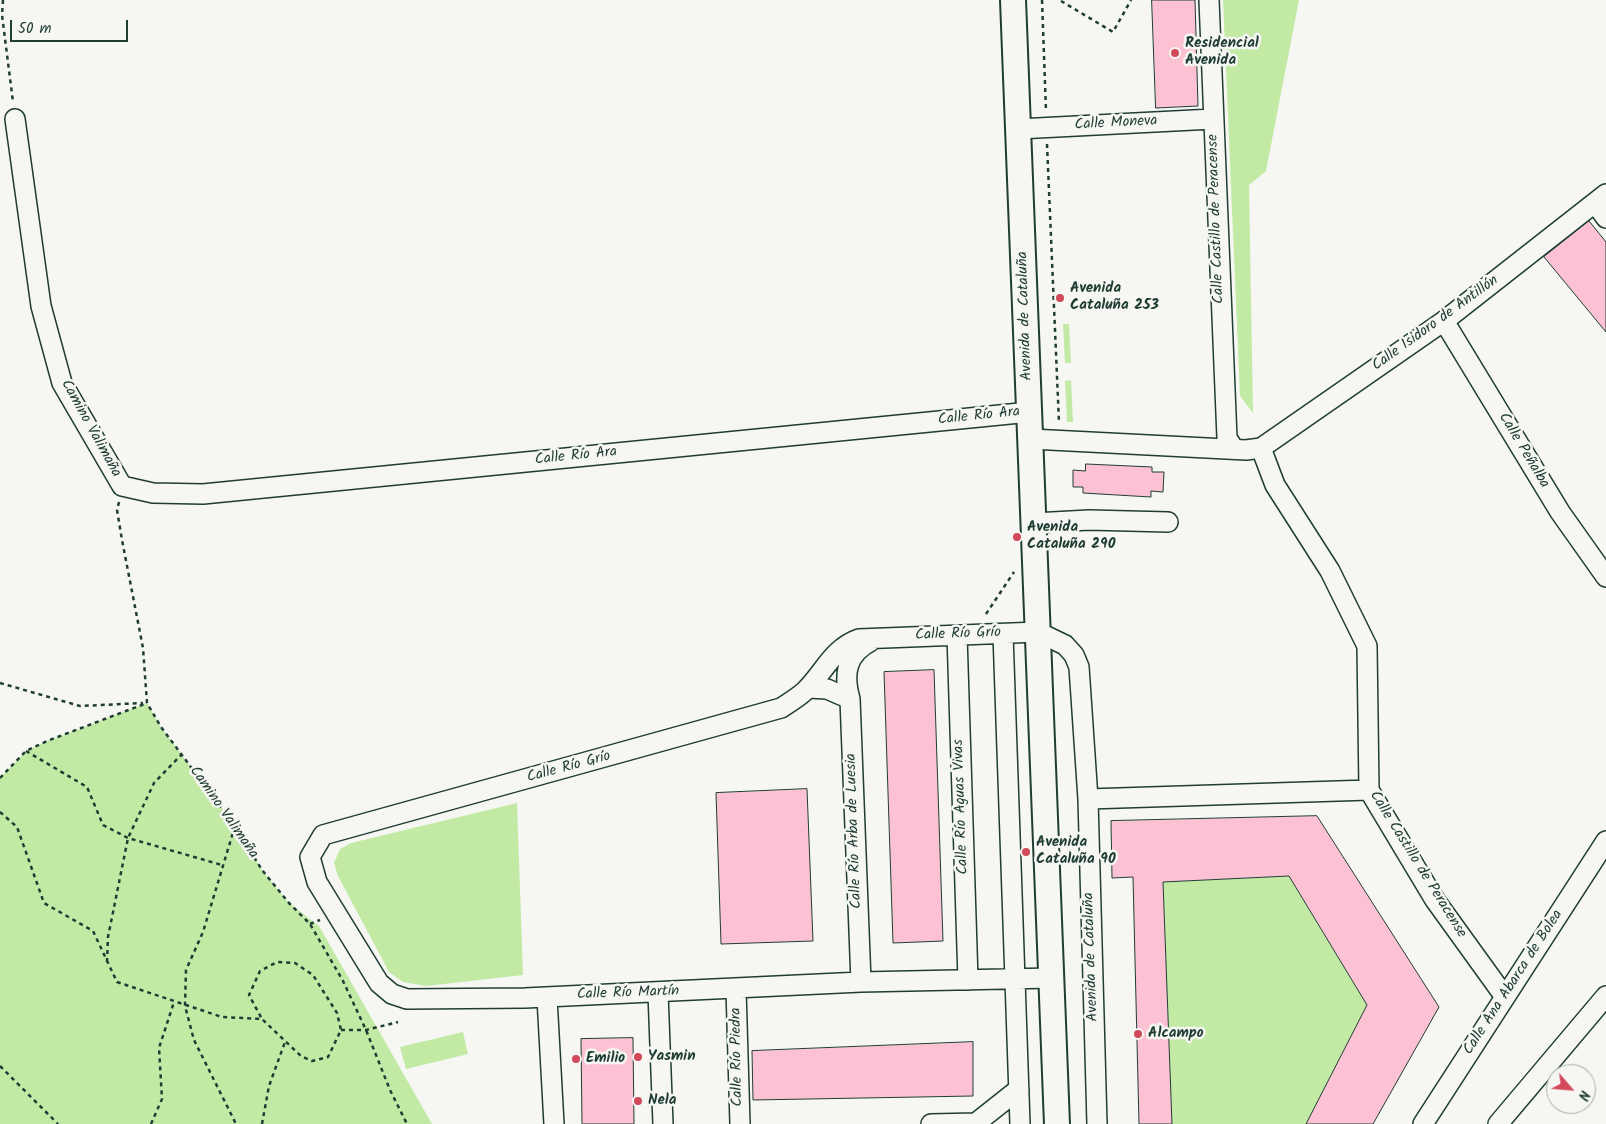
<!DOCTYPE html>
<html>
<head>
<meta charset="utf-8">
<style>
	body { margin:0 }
	#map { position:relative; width:1606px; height:1124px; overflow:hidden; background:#f6f6f2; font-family:Kalam,sans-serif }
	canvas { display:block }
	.north { position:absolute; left:1546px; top:1064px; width:50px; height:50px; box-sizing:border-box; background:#f6f6f2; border:1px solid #a0aca6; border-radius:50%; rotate:117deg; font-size:14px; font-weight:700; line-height:20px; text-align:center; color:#1f3d34 }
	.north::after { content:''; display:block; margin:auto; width:18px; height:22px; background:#d1495b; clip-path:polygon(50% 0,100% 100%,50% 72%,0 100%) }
	.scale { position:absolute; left:10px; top:20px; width:118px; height:22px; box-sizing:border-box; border:2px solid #1f3d34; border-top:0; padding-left:6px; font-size:15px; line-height:18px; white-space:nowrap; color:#1f3d34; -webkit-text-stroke:4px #f6f6f2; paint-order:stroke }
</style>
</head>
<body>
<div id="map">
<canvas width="1606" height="1124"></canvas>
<div class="north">N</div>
<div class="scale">50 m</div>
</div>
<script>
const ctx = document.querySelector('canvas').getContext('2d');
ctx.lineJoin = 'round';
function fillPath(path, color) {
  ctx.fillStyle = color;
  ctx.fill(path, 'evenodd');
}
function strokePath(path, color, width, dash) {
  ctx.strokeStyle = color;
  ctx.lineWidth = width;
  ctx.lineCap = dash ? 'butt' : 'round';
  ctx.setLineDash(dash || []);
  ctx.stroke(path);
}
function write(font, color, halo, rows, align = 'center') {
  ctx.font = font + ' Kalam,sans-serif';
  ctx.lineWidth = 5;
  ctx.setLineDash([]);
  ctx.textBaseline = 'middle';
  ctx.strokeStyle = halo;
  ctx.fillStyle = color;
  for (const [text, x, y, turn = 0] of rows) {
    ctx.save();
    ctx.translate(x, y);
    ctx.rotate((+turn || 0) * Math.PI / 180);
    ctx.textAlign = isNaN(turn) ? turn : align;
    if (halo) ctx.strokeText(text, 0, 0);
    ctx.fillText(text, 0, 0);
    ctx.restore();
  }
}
const green = new Path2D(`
	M1223 0H1299L1266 171 1249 185 1253 413 1240 396Z
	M1063 324H1069L1071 363H1065Z
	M1071 380 1073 422H1067L1065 381Z
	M147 703 161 727 235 826 262 870 289 903 319 926 432 1124H0V778L26 751 47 741Z
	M517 803 523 975 426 986 403 982 389 972 338 876 334 863 340 849 351 843Z
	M1289 876 1367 1005 1306 1124H1172L1163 882Z
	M463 1032 468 1054 406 1069 400 1047Z`);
const building = new Path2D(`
	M1152 0H1195L1198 106 1156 108Z
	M1589 221 1606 242V332L1544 257Z
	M1086 464 1152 467V472H1164L1163 492 1151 491V497L1083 493V487H1073V470L1085 471Z
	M934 670 943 941 893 943 884 672Z
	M807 789 813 941 721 944 716 793Z
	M1317 816 1439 1007 1373 1124H1306L1367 1005 1289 876 1163 882 1172 1124H1139L1133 877 1112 878 1111 821Z
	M633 1038 634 1124H582L581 1039Z
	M973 1042V1096L753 1100 752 1051Z`);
const path = new Path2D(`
	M3 0 2 15 13 102
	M1042 0 1046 111
	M1061 1 1113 32 1131 0
	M1047 144 1059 423
	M119 502 117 510 122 540 143 648 147 703 161 727 235 826 262 870 289 903 310 924 343 981 366 1030 390 1090 407 1124
	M986 614 1014 572
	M0 683 80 706 143 703
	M26 751 87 787 103 825 128 838 222 865
	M0 778 26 751 47 741 147 703
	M0 812 17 827 44 903 93 931 117 982 222 1017 262 1019 301 1056 312 1061 328 1057 341 1030 337 1013 313 975 295 963 277 962 260 971 249 995 262 1019
	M235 826 203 932 186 970 185 1006 194 1040 236 1124
	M310 924 320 920
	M107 962 108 937 128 838 154 783 181 755
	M341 1030H366L398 1022
	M0 1066 58 1124
	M151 1124 162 1099 159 1048 174 1002
	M262 1124 269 1086 285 1042`);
const minor = new Path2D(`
	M1209 0 1227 438 1234 449
	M15 119 41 306 62 383 122 486 153 493 203 494 1030 412
	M1018 129 1213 119
	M1595 203 1606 218
	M1444 321 1560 512 1606 577
	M1031 439 1246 450 1261 448 1444 321 1606 194
	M1261 448 1275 485 1330 571 1367 646 1369 790 1435 900 1505 997
	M1034 523 1089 520 1168 522
	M1003 634 1020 1124
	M957 635 968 980
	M808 688 827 689 850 699
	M1088 799 1369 790
	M1052 978 861 982 525 998 407 999 392 994 379 983 317 882 310 857 323 835 781 708C790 702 799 697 806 690 824 672 833 648 859 639L1038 632 1065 645 1074 655 1079 667 1088 799 1097 1124
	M861 982 850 699C843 674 846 654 871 641
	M736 989 740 1124
	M658 993 663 1124
	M547 998 554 1124
	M931 1124 976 1123 1019 1089
	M1423 1124 1606 841
	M1498 1124 1606 996`);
const major = new Path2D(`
	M1013 0 1057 1124`);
const markers = [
	[1175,53,5,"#d1495b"],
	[1060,298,5,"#d1495b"],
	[1017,537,5,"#d1495b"],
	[1026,852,5,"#d1495b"],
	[1138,1034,5,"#d1495b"],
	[638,1057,5,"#d1495b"],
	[576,1059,5,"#d1495b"],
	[638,1101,5,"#d1495b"]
];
const poiNames = [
	["Residencial",1185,44],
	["Avenida",1185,61],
	["Avenida",1070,289],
	["Cataluña 253",1070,306],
	["Avenida",1027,528],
	["Cataluña 290",1027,545],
	["Avenida",1036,843],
	["Cataluña 90",1036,860],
	["Alcampo",1148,1034],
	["Yasmin",648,1057],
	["Emilio",586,1059],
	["Nela",648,1101]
];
const streetNames = [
	["Calle Moneva",1116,124,-3],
	["Calle Castillo de Peracense",1217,219,-92],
	["Avenida de Cataluña",1026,316,-92],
	["Calle Isidoro de Antillón",1436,324,-36],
	["Calle Río Ara",979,417,-6],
	["Camino Valimaña",90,429,61],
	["Calle Peñalba",1523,451,59],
	["Calle Río Ara",576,457,-6],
	["Calle Río Grío",958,635,-2],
	["Calle Río Grío",569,768,-15],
	["Calle Río Aguas Vivas",962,807,-92],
	["Camino Valimaña",223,813,55],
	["Calle Río Arba de Luesia",855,831,-92],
	["Calle Castillo de Peracense",1417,865,58],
	["Avenida de Cataluña",1092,957,-92],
	["Calle Ana Abarca de Bolea",1514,983,-57],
	["Calle Río Martín",628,994,-2],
	["Calle Río Piedra",738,1057,-91]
];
fillPath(green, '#c2eaa5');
fillPath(building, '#fcc2d4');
strokePath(building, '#1f3d34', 1);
strokePath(minor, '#1f3d34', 22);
strokePath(major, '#1f3d34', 28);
strokePath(path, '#1f3d34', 2.5, [4, 4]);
strokePath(minor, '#f6f6f2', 19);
strokePath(major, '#f6f6f2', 24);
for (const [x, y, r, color] of markers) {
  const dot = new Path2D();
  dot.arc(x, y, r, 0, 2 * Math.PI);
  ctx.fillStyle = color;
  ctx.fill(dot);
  strokePath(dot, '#f6f6f2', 2);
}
write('bold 15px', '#1f3d34', '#f6f6f2', poiNames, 'left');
write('15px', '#1f3d34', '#f6f6f2', streetNames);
</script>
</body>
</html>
